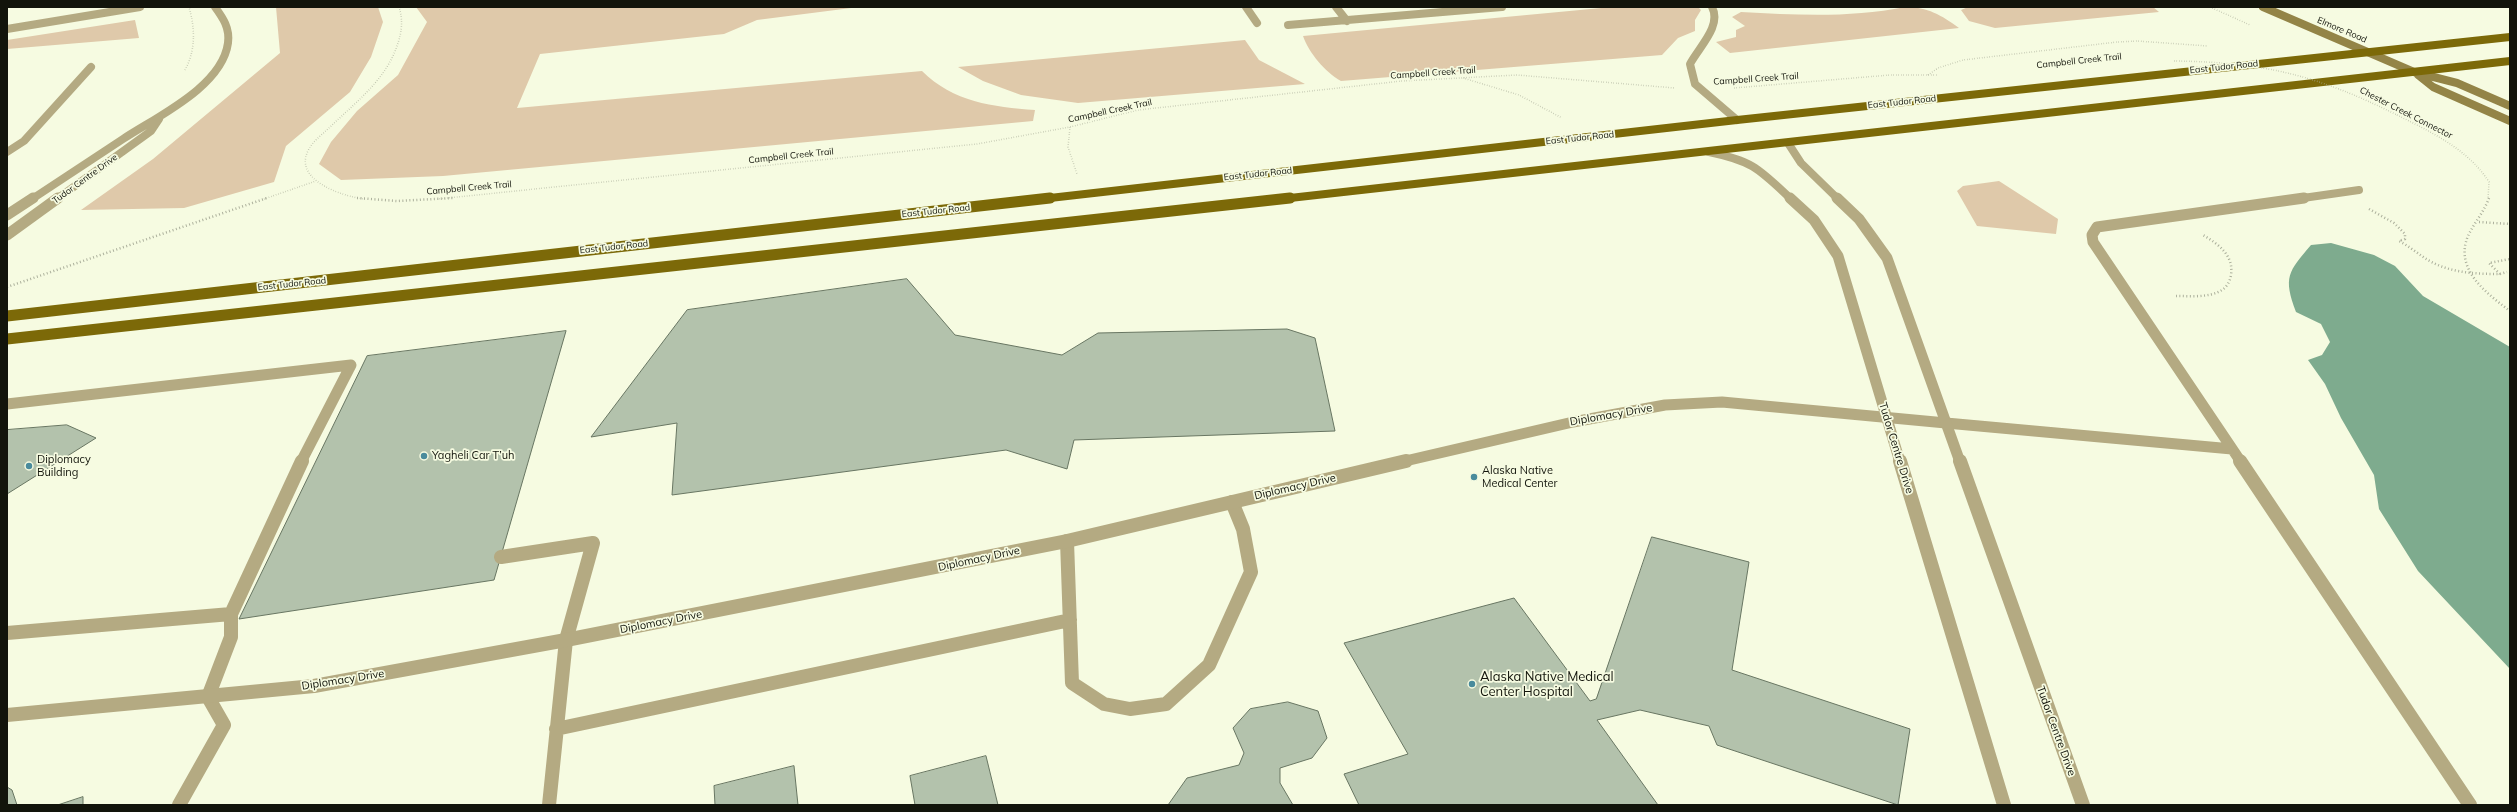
<!DOCTYPE html>
<html>
<head>
<meta charset="utf-8">
<style>
	body { margin:0 }
	#map { position:relative; width:2517px; height:812px; overflow:hidden; background:#f6fbe1; font-family:Mulish,sans-serif }
	canvas { display:block }
	.frame { position:absolute; inset:0; border:8px solid #12140b; pointer-events:none }
</style>
</head>
<body>
<div id="map">
<canvas width="2517" height="812"></canvas>
<div class="frame"></div>
</div>
<script>
const ctx = document.querySelector('canvas').getContext('2d');
ctx.lineJoin = 'round';
function fillPath(path, color) {
  ctx.fillStyle = color;
  ctx.fill(path, 'evenodd');
}
function strokePath(path, color, width, dash) {
  ctx.strokeStyle = color;
  ctx.lineWidth = width;
  ctx.lineCap = dash ? 'butt' : 'round';
  ctx.setLineDash(dash || []);
  ctx.stroke(path);
}
function write(font, color, halo, rows, align = 'center') {
  ctx.font = font + ' Mulish,sans-serif';
  ctx.lineWidth = 3.5;
  ctx.setLineDash([]);
  ctx.textBaseline = 'middle';
  ctx.strokeStyle = halo;
  ctx.fillStyle = color;
  for (const [text, x, y, turn = 0] of rows) {
    ctx.save();
    ctx.translate(x, y);
    ctx.rotate((+turn || 0) * Math.PI / 180);
    ctx.textAlign = isNaN(turn) ? turn : align;
    if (halo) ctx.strokeText(text, 0, 0);
    ctx.fillText(text, 0, 0);
    ctx.restore();
  }
}
const green = new Path2D(`
	M276 7H378L383 22 371 57 350 92 286 146 274 182 184 208 81 210 153 159 280 53Z
	M416 7H859L757 20 724 34 540 54 517 108 922 71C953 102 993 107 1035 110L1033 121 443 176 341 180 319 164 331 142 357 111 398 75 427 22Z
	M1612 7H1698L1701 10 1695 20V31L1678 38 1662 55 1341 81C1325 72 1309 53 1303 36Z
	M1905 7C1928 7 1941 15 1959 28L1730 53 1716 42 1736 37V30L1745 26 1732 17 1741 12C1797 15 1851 18 1905 7Z
	M1968 7H2153L2159 12 1995 28 1969 21 1961 10Z
	M135 20 139 38 7 49V40Z
	M1245 40 1259 60 1305 84 1078 103 1021 95 983 81 958 67Z
	M1999 181 2058 219 2056 234 1977 226 1957 191 1963 186Z`);
const water = new Path2D(`
	M2331 243 2374 255 2395 266 2423 296 2510 347V669L2418 571 2379 509 2374 475 2341 418 2325 384 2308 360 2322 355 2330 342 2321 324 2296 312C2283 277 2288 272 2311 245Z`);
const building = new Path2D(`
	M907 279 955 335 1062 355 1098 333 1287 329 1315 338 1335 431 1074 440 1067 469 1006 450 672 495 677 423 591 437 687 310Z
	M566 331 494 580 239 619 367 356Z
	M67 425 96 438 7 494V430Z
	M1652 537 1749 562 1732 670 1910 729 1898 805 1717 745 1709 726 1640 710 1597 720 1658 805H1359L1344 774 1408 754 1344 643 1514 598 1590 701 1596 699Z
	M1288 702 1318 711 1327 738 1312 758 1280 768V783L1293 805H1168L1187 778 1239 765 1244 753 1233 728 1250 709Z
	M986 756 998 805H915L910 776Z
	M794 766 798 805H715L714 786Z
	M7 787 12 790 17 805H7Z
	M83 797V805H58Z`);
const pathFar1 = new Path2D(`
	M2210 7 2250 25
	M185 70C196 50 195 28 189 7
	M1928 75 1938 68 1963 60 2117 42 2137 41 2208 46
	M1463 78 1519 95 1562 118
	M1734 88 1890 75H1938
	M2397 115C2431 132 2468 149 2489 182L2488 199
	M1070 127 1068 147 1077 174
	M264 199 316 181
	M365 199C344 197 291 180 309 149 314 140 323 134 330 127 356 102 387 79 398 43 402 31 403 19 399 7
	M437 199 977 144 1070 127 1138 110 1402 81 1517 75 1675 88`);
const path = new Path2D(`
	M357 198 397 201 453 198
	M2489 198C2484 212 2474 223 2468 236 2454 269 2486 293 2510 311
	M2369 209 2394 223 2405 234V239L2399 241C2409 246 2418 254 2428 260 2450 273 2475 274 2500 274L2489 263 2510 259
	M2479 222 2510 224
	M2500 274 2507 272
	M7 287 267 198
	M2176 296C2191 296 2209 298 2222 290 2227 287 2230 281 2231 275 2234 255 2218 244 2203 235`);
const serviceFar2 = new Path2D(`
	M1246 7 1257 23
	M1336 7 1347 21
	M1712 7C1722 26 1699 47 1690 64L1695 84 1737 120
	M1288 25 1502 7
	M7 29 140 7
	M7 152 24 141 91 67
	M2296 199 2359 190`);
const serviceFar1 = new Path2D(`
	M7 404 351 365 301 462
	M1946 423 2232 449
	M2241 462 2093 242 2092 235 2097 227 2304 198`);
const service = new Path2D(`
	M2240 461 2470 805
	M1067 541 1072 683 1104 704 1130 709 1166 704 1209 665 1251 572 1243 529 1232 502
	M501 557 593 543 566 640 549 805
	M7 633 231 614
	M556 729 1070 620
	M179 805 224 725 208 697 231 637V614L302 461`);
const minorFar1 = new Path2D(`
	M1401 462 1573 422 1665 405 1722 402 1946 423`);
const minor = new Path2D(`
	M7 715 314 686 566 640 1067 541 1406 461`);
const tertiaryFar2 = new Path2D(`
	M1788 143 1801 163 1838 199
	M1709 152C1753 161 1759 169 1791 199
	M32 199C62 179 93 159 123 139 156 117 222 87 228 43 230 28 223 18 215 7
	M57 199 151 131 159 119`);
const tertiaryFar1 = new Path2D(`
	M1790 198 1814 220 1838 256 1900 462
	M1837 198 1859 219 1887 258 1960 462
	M7 215 33 198
	M7 235 58 198`);
const tertiary = new Path2D(`
	M1900 461 2004 805
	M1960 461 2083 805`);
const secondary = new Path2D(`
	M2263 7 2414 72 2457 83 2510 106
	M2418 75 2433 87 2510 121`);
const primaryFar1 = new Path2D(`
	M1041 199 1737 120 2510 37
	M1281 199 2510 61`);
const primary = new Path2D(`
	M7 316 1050 198
	M7 339 1290 198`);
const pathBridge = new Path2D(`
	M2174 61C2263 62 2317 75 2397 115`);
const markers = [
	[424,456,4,"#498b9c"],
	[29,466,4,"#498b9c"],
	[1474,477,4,"#498b9c"],
	[1472,684,4,"#498b9c"]
];
const farStreetnames = [
	["Elmore Road",2342,30,23],
	["Campbell Creek Trail",2079,61,-6],
	["East Tudor Road",2224,67,-6],
	["Campbell Creek Trail",1433,73,-4],
	["Campbell Creek Trail",1756,79,-4],
	["East Tudor Road",1902,102,-6],
	["Campbell Creek Trail",1110,111,-12],
	["Chester Creek Connector",2406,113,27],
	["East Tudor Road",1580,138,-6],
	["Campbell Creek Trail",791,156,-6],
	["East Tudor Road",1258,174,-6],
	["Tudor Centre Drive",85,179,-36],
	["Campbell Creek Trail",469,188,-5],
	["East Tudor Road",936,211,-6],
	["East Tudor Road",614,247,-6],
	["East Tudor Road",292,284,-6]
];
const streetNames = [
	["Diplomacy Drive",1611,415,-10],
	["Tudor Centre Drive",1896,448,73],
	["Diplomacy Drive",1295,487,-13],
	["Diplomacy Drive",979,559,-12],
	["Diplomacy Drive",661,622,-11],
	["Diplomacy Drive",343,680,-9],
	["Tudor Centre Drive",2056,731,70]
];
const poiNames = [
	["Yagheli Car T’uh",432,456],
	["Diplomacy",37,460],
	["Building",37,473],
	["Alaska Native",1482,471],
	["Medical Center",1482,484]
];
const nearPoinames = [
	["Alaska Native Medical",1480,677],
	["Center Hospital",1480,692]
];
fillPath(green, '#dfc9aa');
fillPath(water, '#7eab8e');
fillPath(building, '#b3c2ac');
strokePath(building, '#687662', 1);
strokePath(pathFar1, '#acb09c', 1.5, [0.5, 2]);
strokePath(path, '#acb09c', 2.5, [1, 2.5]);
strokePath(serviceFar2, '#b4aa82', 8);
strokePath(serviceFar1, '#b4aa82', 11);
strokePath(service, '#b4aa82', 14);
strokePath(minorFar1, '#b4aa82', 11);
strokePath(minor, '#b4aa82', 14);
strokePath(tertiaryFar2, '#b4aa82', 8);
strokePath(tertiaryFar1, '#b4aa82', 11);
strokePath(tertiary, '#b4aa82', 14);
strokePath(secondary, '#938447', 8);
strokePath(primaryFar1, '#7c6908', 8);
strokePath(primary, '#7c6908', 11);
strokePath(pathBridge, '#acb09c', 1.5, [0.5, 2]);
for (const [x, y, r, color] of markers) {
  const dot = new Path2D();
  dot.arc(x, y, r, 0, 2 * Math.PI);
  ctx.fillStyle = color;
  ctx.fill(dot);
  strokePath(dot, '#f6fbe1', 1.5);
}
write('9px', '#12140b', '#f6fbe1', farStreetnames);
write('11px', '#12140b', '#f6fbe1', streetNames);
write('11px', '#12140b', '#f6fbe1', poiNames, 'left');
write('13px', '#12140b', '#f6fbe1', nearPoinames, 'left');
</script>
</body>
</html>
